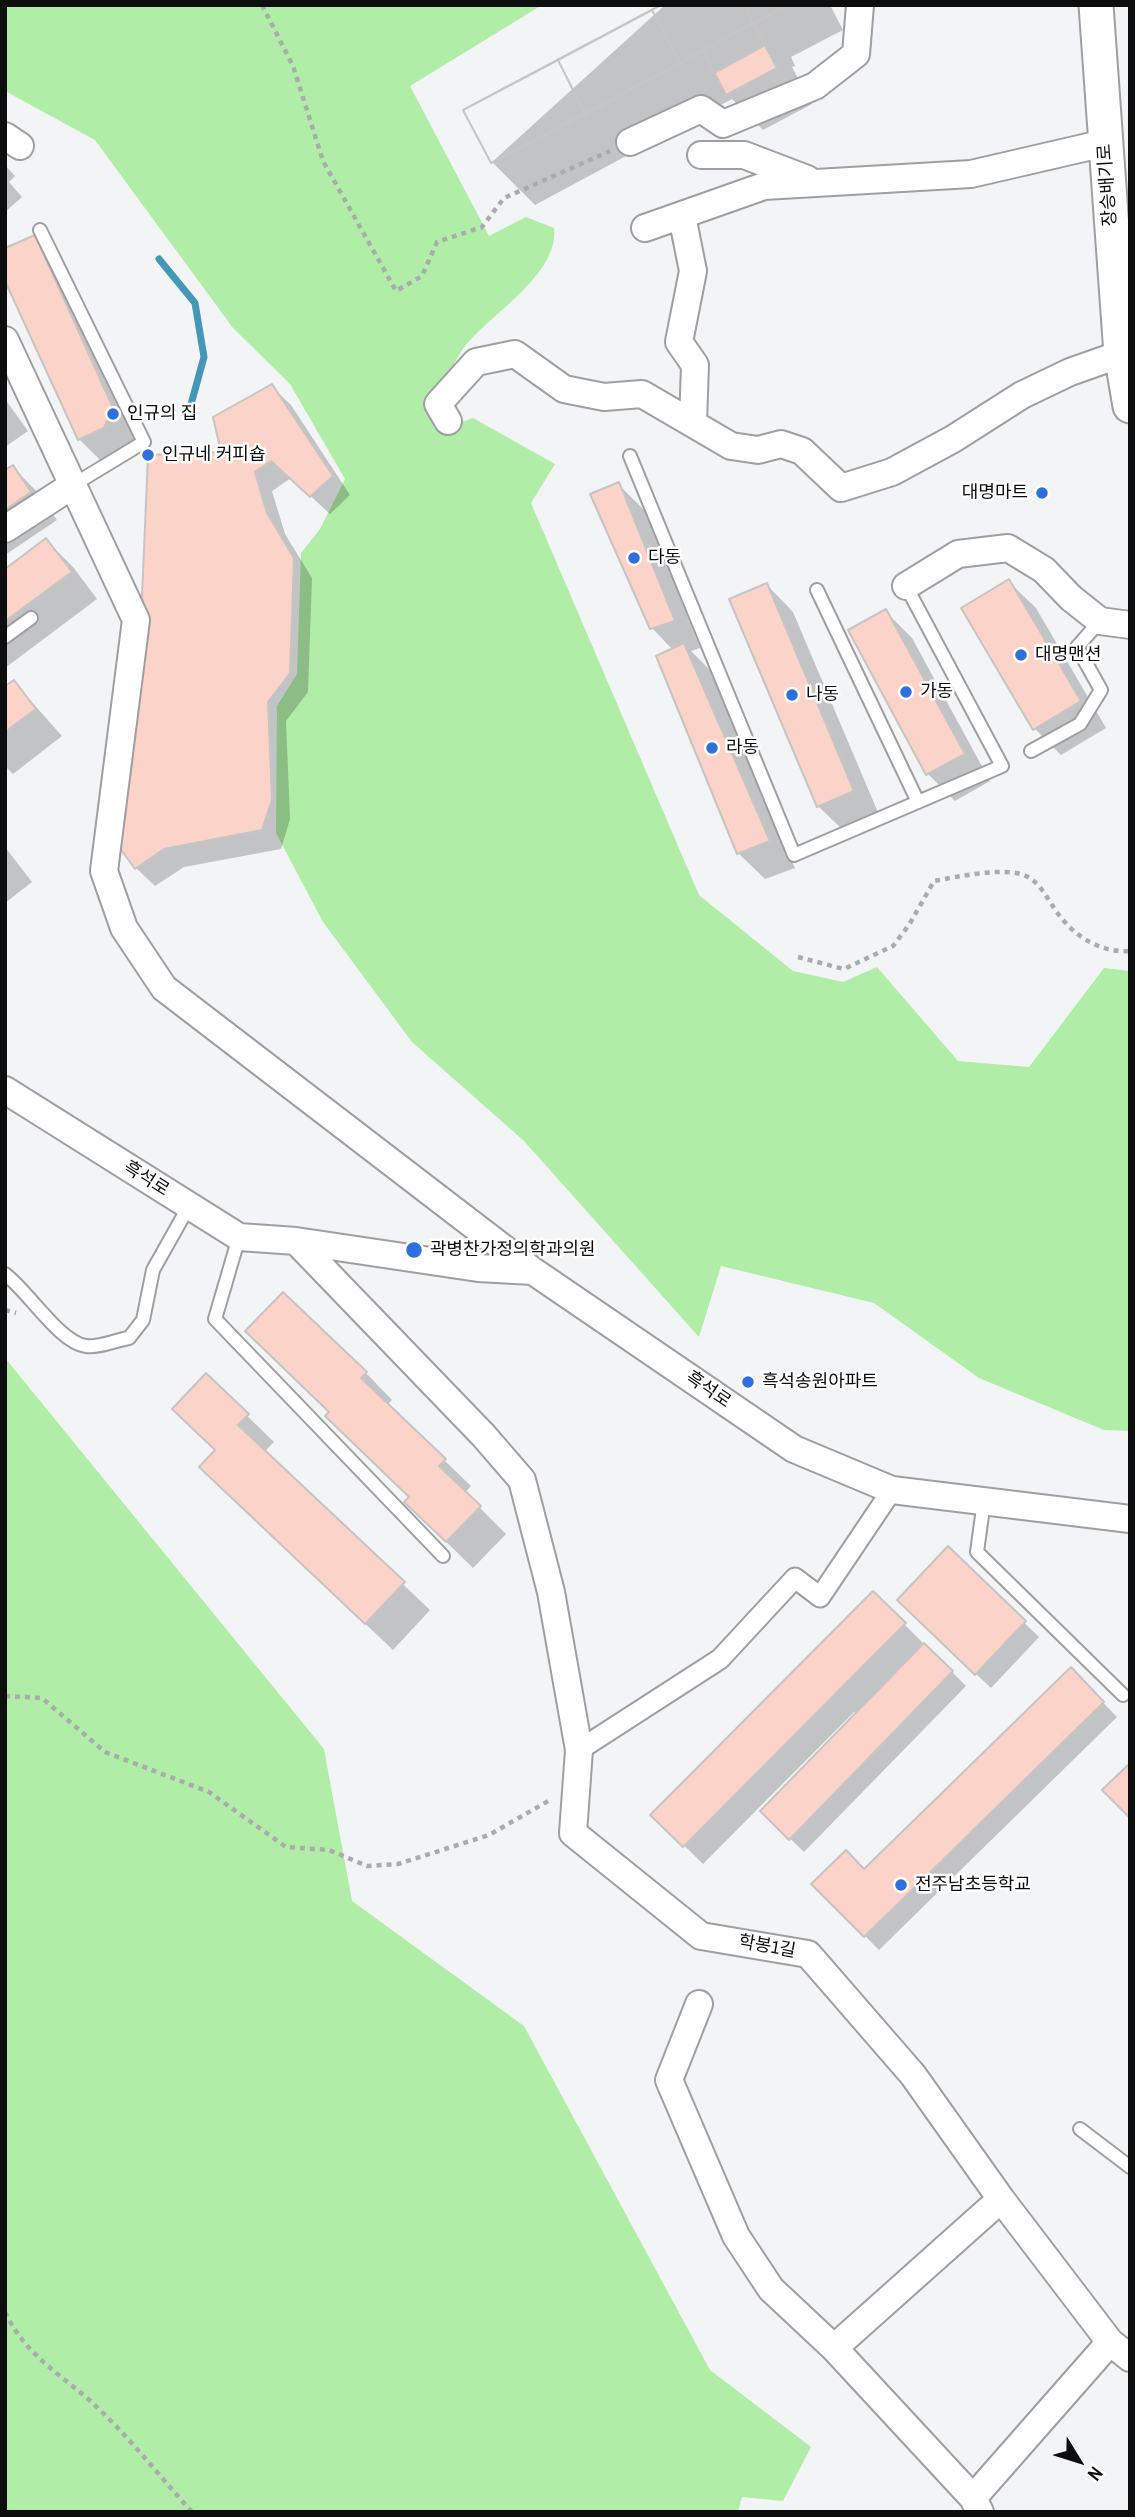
<!DOCTYPE html>
<html>
<head>
<meta charset="utf-8">
<style>
	body { margin:0 }
	#map { position:relative; width:1135px; height:2517px; overflow:hidden; background:#f3f4f6; font-family:"Archivo Narrow",sans-serif }
	canvas { display:block }
	.frame { position:absolute; inset:0; border:7px solid #0d0d0e; pointer-events:none }
	.north { position:absolute; left:1044px; top:2426px; width:70px; height:70px; -webkit-text-stroke:5px #fff; paint-order:stroke; rotate:128deg; font-size:19px; font-weight:700; line-height:28px; text-align:center; color:#0d0d0e }
	.north::after { content:''; display:block; margin:auto; width:24px; height:32px; background:#0d0d0e; clip-path:polygon(50% 0,100% 100%,50% 72%,0 100%) }
</style>
</head>
<body>
<div id="map">
<canvas width="1135" height="2517"></canvas>
<div class="frame"></div>
<div class="north">N</div>
</div>
<script>
const ctx = document.querySelector('canvas').getContext('2d');
ctx.lineJoin = 'round';
function fillPath(path, color) {
  ctx.fillStyle = color;
  ctx.fill(path, 'evenodd');
}
function strokePath(path, color, width, dash) {
  ctx.strokeStyle = color;
  ctx.lineWidth = width;
  ctx.lineCap = dash ? 'butt' : 'round';
  ctx.setLineDash(dash || []);
  ctx.stroke(path);
}
function write(font, color, halo, rows, align = 'center') {
  ctx.font = font + ' "Archivo Narrow","Noto Sans KR",sans-serif';
  ctx.lineWidth = 5;
  ctx.setLineDash([]);
  ctx.textBaseline = 'middle';
  ctx.strokeStyle = halo;
  ctx.fillStyle = color;
  for (const [text, x, y, turn = 0] of rows) {
    ctx.save();
    ctx.translate(x, y);
    ctx.rotate((+turn || 0) * Math.PI / 180);
    ctx.textAlign = isNaN(turn) ? turn : align;
    if (halo) ctx.strokeText(text, 0, 0);
    ctx.fillText(text, 0, 0);
    ctx.restore();
  }
}
const green = new Path2D(`
	M5 5H542L410 86 489 236 526 217 554 228C559 274 492 313 466 345 453 361 445 384 436 402L443 429 473 418 555 464 531 503 699 895 793 971 843 982 877 967 958 1061 1029 1067 1104 968 1130 971V1431L1104 1430 979 1378 874 1303 721 1266 699 1337 524 1141 412 1042 323 922 276 833 277 706 297 674 301 553 320 529 345 479 290 384 233 328 95 140 5 91Z
	M5 1358 324 1749 352 1901 524 2026 710 2370 811 2447 783 2501 742 2497 738 2512H5Z`);
const shadow = new Path2D(`
	M665 5H830L843 30 791 57 795 66 792 67 812 104 763 130 732 99 535 205 492 162Z
	M5 165 15 176 9 182 22 197 5 212Z
	M34 237 61 263 145 448 106 466 79 439Z
	M272 387 291 405 350 495 330 514 291 478 272 491 285 534 312 578 308 692 286 721 290 819 281 849 184 867 155 886 136 868 223 453Z
	M5 399 28 431 5 447Z
	M13 467 39 494 57 520 5 555V473Z
	M618 484 645 511 700 648 691 651 711 671 795 868 765 879 738 853 673 650 652 628Z
	M46 540 73 567 97 599 5 668V571Z
	M1009 582 1036 608 1106 728 1061 755 1034 728Z
	M767 585 793 612 880 817 845 832 818 806Z
	M885 611 912 638 990 781 955 801 928 774 850 631Z
	M14 682 62 736 13 774 5 766V689Z
	M5 847 32 882 5 903Z
	M274 1358 366 1373 392 1400 387 1405 471 1486 465 1493 506 1534 473 1568 433 1529 411 1497 331 1412Z
	M206 1376 274 1442 264 1452 430 1610 393 1650 228 1494 217 1451Z
	M948 1549 1039 1637 991 1688 913 1614Z
	M873 1593 966 1686 804 1852 762 1811 857 1714 854 1712 703 1864 653 1815Z
	M1071 1670 1117 1717 879 1950 813 1884 864 1871Z`);
const stream = new Path2D(`
	M159 259 195 303 204 357 190 408`);
const building = new Path2D(`
	M661 5H787L753 23 777 68 726 95 703 51 491 163 463 110Z
	M661 5H745L753 23 680 63 652 10Z
	M745 5H779L781 9 753 23Z
	M652 10 680 63 585 114 558 60Z
	M753 23 765 45 714 73 703 51Z
	M558 60 585 114 491 163 463 110Z
	M35 235 119 421 78 440 5 281V248Z
	M272 384 333 476 310 497 271 461 255 472 267 513 294 558 290 673 268 702 272 800 262 830 164 849 135 869 109 833 147 639 142 597 148 455 221 452 213 417Z
	M113 407 119 421 104 428Z
	M13 465 31 492 5 510V470Z
	M619 482 675 621 650 629 590 494Z
	M46 538 72 572 5 621V569Z
	M1009 579 1081 701 1033 730 961 608Z
	M767 583 854 791 817 807 729 599Z
	M886 609 965 754 926 775 848 630Z
	M684 643 770 841 737 854 656 656Z
	M14 680 36 709 5 732V686Z
	M283 1292 367 1372 361 1378 446 1459 439 1466 481 1506 446 1542 404 1502 409 1497 325 1416 329 1412 245 1331Z
	M206 1373 249 1414 238 1425 405 1582 365 1624 199 1467 215 1450 172 1409Z
	M948 1546 1026 1621 975 1675 897 1600Z
	M873 1591 906 1623 683 1847 650 1815Z
	M924 1643 953 1671 789 1840 760 1811Z
	M1071 1667 1104 1702 864 1937 811 1884 846 1850 864 1869Z
	M1130 1763V1818L1102 1790Z`);
const path = new Path2D(`
	M262 5 293 66 323 161 396 291 422 276 437 242 482 227 504 198 610 151
	M798 957 844 969 893 946 909 925 934 881C957 877 1005 866 1026 876 1039 882 1046 896 1054 908 1071 934 1098 953 1130 951
	M5 1310 16 1313
	M5 1696 42 1698 105 1752 209 1792 286 1847 329 1850 367 1866 398 1864 489 1835 550 1800
	M5 2312C28 2360 66 2376 102 2412 134 2443 162 2479 192 2512`);
const service = new Path2D(`
	M40 230 144 442 73 485
	M630 456 794 855 1002 766 906 586
	M817 590 918 802
	M5 637 31 618
	M1031 751 1080 724 1101 690 1077 647 1100 621
	M239 1237 215 1319 443 1556
	M5 1274C28 1291 60 1343 86 1346 98 1348 116 1340 129 1338L143 1320 153 1270 189 1206
	M984 1501 977 1552 1123 1695
	M1080 2129 1130 2167`);
const pedestrian = new Path2D(`
	M579 1750 720 1659 795 1578 820 1597 892 1490`);
const minor = new Path2D(`
	M5 136 20 146
	M630 142 701 109 723 124 815 86 856 54 860 5
	M701 155H744L807 179
	M682 216 693 271 679 342 695 365 693 423
	M645 228 764 186 971 174 1105 143
	M5 340 136 620 104 871 124 928 164 988 533 1271
	M448 421 438 404 476 362 515 354 564 389 604 397 642 394 731 446 758 450 781 444 802 451 841 488 892 472 953 439 1022 395 1070 372 1121 354
	M5 529 73 485
	M906 586 958 554 1008 548 1044 570 1071 598 1100 621 1130 625
	M5 1090 239 1237 296 1241 478 1268 533 1271 794 1449 892 1490 1130 1519
	M296 1241 484 1436 522 1480 551 1592 579 1750 573 1833 701 1936 808 1954 913 2075 1001 2199 1110 2342 1130 2358
	M699 2004 669 2080 736 2236 771 2289 834 2348 973 2498
	M834 2348 1001 2199
	M980 2512 973 2498 1110 2342`);
const tertiary = new Path2D(`
	M1096 5 1121 354 1130 406`);
const markers = [
	[113,414,7,"#2e70dd"],
	[148,455,7,"#2e70dd"],
	[1042,493,7,"#2e70dd"],
	[634,558,7,"#2e70dd"],
	[1021,655,7,"#2e70dd"],
	[906,692,7,"#2e70dd"],
	[792,695,7,"#2e70dd"],
	[712,748,7,"#2e70dd"],
	[414,1250,9,"#2e70dd"],
	[748,1382,7,"#2e70dd"],
	[901,1885,7,"#2e70dd"]
];
const streetNames = [
	["장승배기로",1108,185,-94],
	["흑석로",146,1179,32],
	["흑석로",708,1390,34],
	["학봉1길",767,1947,10]
];
const poiNames = [
	["인규의 집",127,414],
	["인규네 커피숍",162,455],
	["대명마트",1028,493,"right"],
	["다동",648,558],
	["대명맨션",1035,655],
	["가동",920,692],
	["나동",806,695],
	["라동",726,748],
	["곽병찬가정의학과의원",430,1250],
	["흑석송원아파트",762,1382],
	["전주남초등학교",915,1885]
];
fillPath(green, '#b0eda7');
fillPath(shadow, '#0003');
strokePath(stream, '#4497b7', 7);
fillPath(building, '#fcd3c8');
strokePath(building, '#c7c4c4', 2);
strokePath(service, '#9f9fa1', 16);
strokePath(pedestrian, '#9f9fa1', 23);
strokePath(minor, '#9f9fa1', 30);
strokePath(tertiary, '#9f9fa1', 37);
strokePath(path, '#aaabac', 4.5, [5, 5]);
strokePath(service, '#fff', 12);
strokePath(pedestrian, '#fff', 19);
strokePath(minor, '#fff', 26);
strokePath(tertiary, '#fff', 33);
for (const [x, y, r, color] of markers) {
  const dot = new Path2D();
  dot.arc(x, y, r, 0, 2 * Math.PI);
  ctx.fillStyle = color;
  ctx.fill(dot);
  strokePath(dot, '#fff', 2.5);
}
write('18px', '#0d0d0e', '#fff', streetNames);
write('18px', '#0d0d0e', '#fff', poiNames, 'left');
</script>
</body>
</html>
